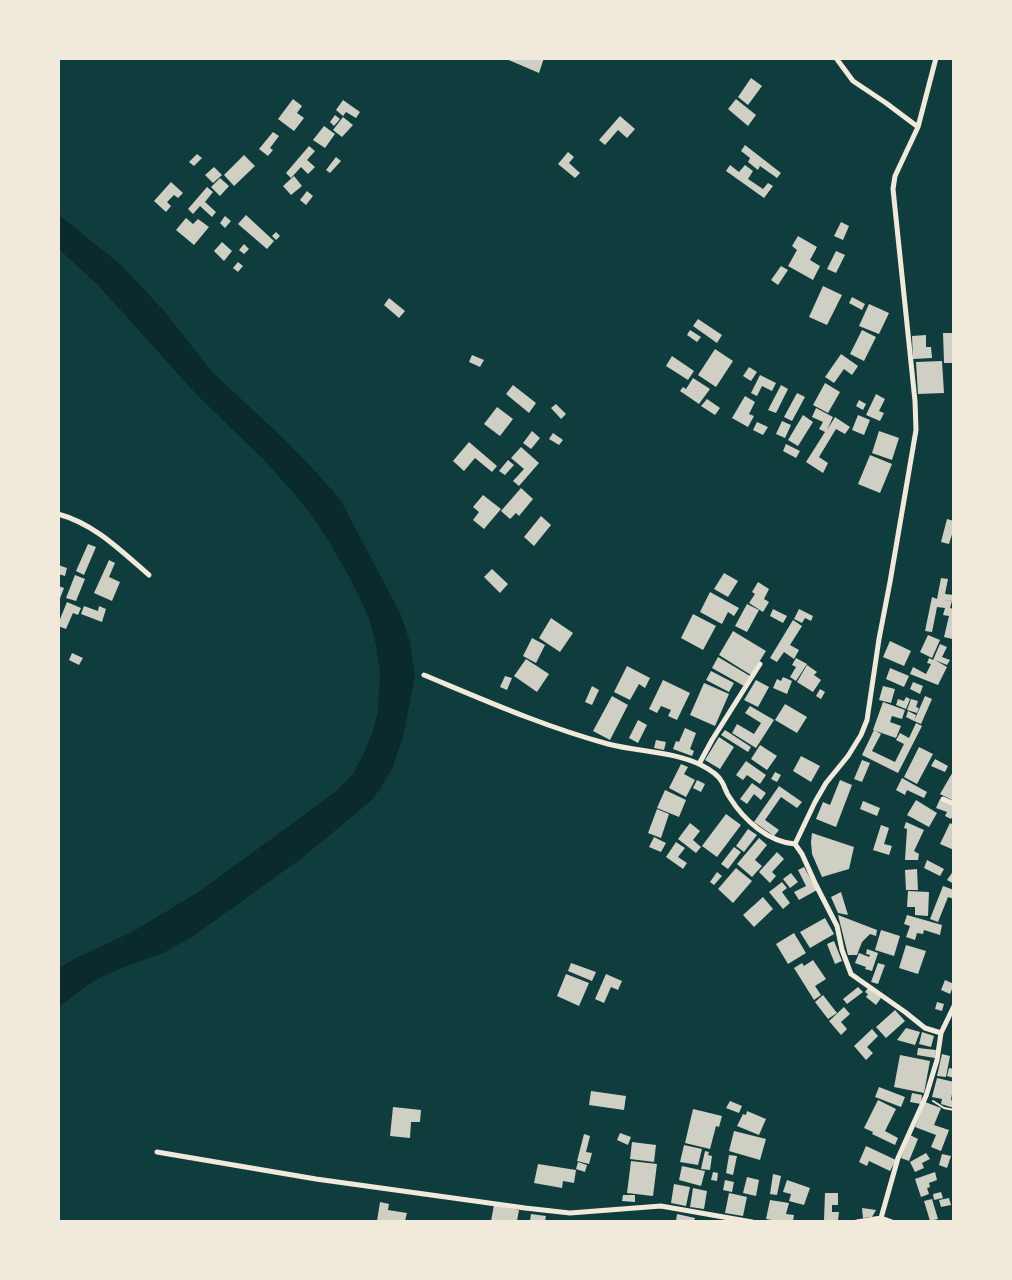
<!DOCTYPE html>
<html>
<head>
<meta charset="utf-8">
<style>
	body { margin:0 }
	#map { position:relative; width:1012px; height:1280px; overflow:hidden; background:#0f3d3e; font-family:Signika,sans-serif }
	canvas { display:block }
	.frame { position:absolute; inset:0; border:60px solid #f1e9da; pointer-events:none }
</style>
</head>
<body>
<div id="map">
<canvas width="1012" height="1280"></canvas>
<div class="frame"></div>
</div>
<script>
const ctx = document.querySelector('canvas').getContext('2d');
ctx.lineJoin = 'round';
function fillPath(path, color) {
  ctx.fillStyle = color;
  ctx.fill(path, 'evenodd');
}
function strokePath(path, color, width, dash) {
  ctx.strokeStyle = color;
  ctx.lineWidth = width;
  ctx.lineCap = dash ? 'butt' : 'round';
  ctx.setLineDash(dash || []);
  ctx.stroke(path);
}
const water = new Path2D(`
	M58 214 122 266 166 313 211 371 283 438 314 470 340 499 401 615 410 642 415 676 403 737 392 769 380 789 371 801 302 858 192 937 163 953 127 966 99 978 78 992 59 1007V968L76 958 132 932 200 891 334 793 353 774 363 755 373 731 378 712 380 673 376 645 369 618 351 580 330 543 310 513 292 491 263 459 197 395 98 285 59 249Z`);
const building = new Path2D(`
	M504 58H544L539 73Z
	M751 78 762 86 748 105 738 97Z
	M293 99 302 106 297 113 304 118 294 131 278 119Z
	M736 99 756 115 748 126 728 109Z
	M343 100 360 112 356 118 346 112 343 116 336 110Z
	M335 115 340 119 334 126 330 122Z
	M620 116 635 129 627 138 618 130 605 145 599 140Z
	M343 117 353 125 342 137 333 130Z
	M324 126 335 134 325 148 313 140Z
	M273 132 279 136 270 148 273 150 268 156 259 149Z
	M745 145 781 173 777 178 760 166 758 170 748 162 750 158 741 151Z
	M309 146 315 151 307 160 315 167 308 174 301 167 291 178 286 173Z
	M568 152 574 157 569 163 580 173 575 178 558 164Z
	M197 154 202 158 194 166 189 162Z
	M244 155 255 166 234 186 224 175Z
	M336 157 341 161 330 173 326 170Z
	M730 165 739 172 745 165 753 171 748 179 763 189 768 183 773 186 764 198 726 171Z
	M214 167 222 175 213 183 205 175Z
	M294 176 302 186 291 195 283 186Z
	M220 178 229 186 220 196 211 187Z
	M171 182 183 193 178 198 174 195 167 202 171 206 166 212 154 201Z
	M207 187 213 192 205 202 216 212 212 217 200 206 193 214 188 209Z
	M307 191 313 196 306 205 300 200Z
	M246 215 274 241 267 249 238 224Z
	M225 216 231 221 225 228 220 223Z
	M186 218 193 224 198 219 209 227 194 245 176 230Z
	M841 222 849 226 843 240 834 236Z
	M276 232 280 236 276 240 272 236Z
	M798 236 817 247 810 260 820 266 813 280 788 266 797 250 792 246Z
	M222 242 232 251 224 261 214 251Z
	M244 244 249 249 244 254 239 250Z
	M836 251 845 255 836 273 827 269Z
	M238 262 243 266 238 272 233 268Z
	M781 266 788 270 778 285 771 280Z
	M823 286 842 295 827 325 809 317Z
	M852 297 865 304 862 310 849 303Z
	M389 298 405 311 399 318 384 305Z
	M869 304 889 313 879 334 859 326Z
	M698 319 722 335 717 343 693 326Z
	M690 330 701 337 697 342 687 335Z
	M862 330 876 337 864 361 850 354Z
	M943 333H954V363H944Z
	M926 335V347H931L932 358 913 359 912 336Z
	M715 349 733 361 716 387 698 375Z
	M841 354 858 366 852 375 844 369 834 383 825 377Z
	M472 355 484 360 480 367 469 362Z
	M672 356 694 371 688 380 666 366Z
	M942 361 944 393 918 394 916 362Z
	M749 367 757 372 751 381 743 376Z
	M760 375 776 383 772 391 762 386 757 396 751 393Z
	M693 378 710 389 699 404 680 391 683 387 686 389Z
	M825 383 840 392 828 413 813 405Z
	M513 385 536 403 529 413 506 394Z
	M781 385 788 389 776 413 768 410Z
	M797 393 805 397 792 421 784 417Z
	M876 394 885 399 879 411 884 413 880 421 866 415Z
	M745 396 755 402 749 414 754 416 748 427 732 418Z
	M707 399 720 408 715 415 701 406Z
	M859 400 866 404 863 410 856 406Z
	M556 404 566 414 561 419 551 408Z
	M497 407 513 419 500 436 484 424Z
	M816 408 833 417 827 430 835 417 850 427 845 434 836 429 819 457 828 463 823 473 806 462 825 432 819 429 823 422 812 417Z
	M803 415 813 422 798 446 788 440Z
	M858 415 870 420 864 435 852 430Z
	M782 421 791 425 785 438 776 434Z
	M757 422 768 427 763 435 753 430Z
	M532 431 540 438 531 449 523 443Z
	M879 431 899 438 892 460 872 453Z
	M553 433 563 440 559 445 549 439Z
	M469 442 497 466 492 472 475 458 464 471 453 461Z
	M786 444 800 451 796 458 783 451Z
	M521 447 539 463 519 486 513 481 524 469 511 458Z
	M870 455 892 464 880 493 858 484Z
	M508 460 514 465 505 475 499 471Z
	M521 488 533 499 519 516 516 513 510 519 501 511Z
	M483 495 501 509 484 529 473 520 479 512 473 507Z
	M541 516 551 525 534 546 524 537Z
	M947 519 954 521V528L949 544 941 542Z
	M88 544 96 547 84 575 76 571Z
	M109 560 115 563 109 577 120 582 112 601 94 593Z
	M58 565 67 568 65 576 58 574Z
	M492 569 508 584 500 593 484 577Z
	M724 573 738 581 728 597 714 589Z
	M75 575 85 579 76 601 66 598Z
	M941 578 948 579 945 594 954 595V601L942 600 952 601 950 608 954 609 952 639 944 637 949 616 943 615 945 608 937 607 932 632 925 631 932 597 937 599Z
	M758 582 769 589 764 599 769 602 763 612 749 603 755 594 752 592Z
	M58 586 64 588 59 601H58Z
	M710 592 739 608 734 616 728 612 722 624 700 612Z
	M67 602 81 608 78 615 73 613 66 629 58 626V624Z
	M747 604 759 610 747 632 735 626Z
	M84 606 98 611 99 606 106 609 102 622 81 614Z
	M773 609 787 616 783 623 770 616Z
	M799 609 813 616 811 621 805 618 802 623 794 619Z
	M693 614 716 626 703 650 681 638Z
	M551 618 573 633 560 652 539 638Z
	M793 620 802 626 790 645 799 650 794 659 784 652 777 662 770 658Z
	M733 631 766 651 751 675 719 655Z
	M928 635 940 640 932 658 920 652Z
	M532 638 545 645 536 663 523 656Z
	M890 641 911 651 904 666 883 657Z
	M940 644 947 647 942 657 950 660 947 665 935 660 947 667 938 685 910 674 913 667 926 674 931 664 927 663 929 658 933 660Z
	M72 653 83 658 79 665 69 660Z
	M718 657 750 676 744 686 712 668Z
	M796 658 807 664 796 681 790 677 796 667 792 665Z
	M526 659 549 674 537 692 514 676Z
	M807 665 817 672 814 675 821 680 813 692 797 682Z
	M627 666 650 678 645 688 639 684 630 700 614 692Z
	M890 668 909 676 904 687 886 679Z
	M711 671 734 683 729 692 706 680Z
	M505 676 512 678 507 690 500 687Z
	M783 677 792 681 787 694 773 688 777 679 781 681Z
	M663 680 690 693 677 720 668 716 671 710 661 706 657 713 649 709Z
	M756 680 769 687 758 707 744 700Z
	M913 682 923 686 920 694 910 689Z
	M704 683 729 694 715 726 690 715Z
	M592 686 599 690 592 705 585 702Z
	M883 686 895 689 891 703 879 700Z
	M820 689 825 692 821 699 816 696Z
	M612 696 628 705 610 740 593 731Z
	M925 696 932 699 921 724 914 721Z
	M906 697 910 699 906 709 896 705 898 699 904 701Z
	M911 699 918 701 916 707 919 708 917 713 907 710Z
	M883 702 905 710 902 719 892 716 890 722 901 726 896 738 873 730Z
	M785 704 807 717 797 733 775 720Z
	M750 706 774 720 756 748 732 733 737 724 754 734 761 723 745 713Z
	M908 711 916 715 914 721 906 717Z
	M638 720 647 725 638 743 629 738Z
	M916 723 922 726 898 773 862 755 874 730 881 734 872 751 895 762 904 744 896 740 900 733 909 738Z
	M685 728 696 733 690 749 694 751 692 756 673 749 676 741 679 742Z
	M725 730 751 747 748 752 721 735Z
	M719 737 734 747 720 769 705 760Z
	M656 740 666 742 664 750 654 748Z
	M760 745 777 756 767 770 751 759Z
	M919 747 933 754 917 784 904 777Z
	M801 756 820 766 811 782 793 771Z
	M935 759 948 766 945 772 931 766Z
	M862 760 870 763 862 782 854 779Z
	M746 761 766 775 760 784 747 775 743 780 736 775Z
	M681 764 688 767 684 774 695 780 686 797 669 788Z
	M954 770V801L940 794Z
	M775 772 781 775 777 782 771 779Z
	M902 778 927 792 924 798 907 790 905 795 896 790Z
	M697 780 705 784 701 792 693 788Z
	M840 780 852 785 836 827 816 819 823 802 830 805Z
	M752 783 766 793 761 800 754 794 747 804 740 799Z
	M779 786 802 802 797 808 781 797 765 820 779 830 774 836 754 822Z
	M665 790 686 800 679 817 657 808Z
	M940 799 954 805V814L951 819 945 816 947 812 936 808Z
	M916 800 937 813 929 827 907 815Z
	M863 801 880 808 877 816 860 809Z
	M657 809 669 814 661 838 648 833Z
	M726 814 741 825 717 857 702 846Z
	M906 822 924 830 914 851 919 854 918 860H905L907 829 904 828Z
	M690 823 700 831 693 840 701 847 696 853 678 839Z
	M950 823 954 825V850L940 844Z
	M881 825 889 828 884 844 892 846 889 855 873 850Z
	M748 829 757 835 744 852 736 846Z
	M812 833 854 847 849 869 822 877 812 854 811 842Z
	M654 837 666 843 661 852 649 847Z
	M759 838 767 845 755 860 762 866 752 877 737 864Z
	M676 842 685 848 678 857 687 863 683 869 666 857Z
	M734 847 741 852 728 869 721 864Z
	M777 852 784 859 772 872 776 876 770 883 759 872Z
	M927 860 944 869 940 876 924 868Z
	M804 867 817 890 799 900 794 892 806 886 798 870Z
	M736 868 752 881 733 903 718 889Z
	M917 869 918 890H906L905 870Z
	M954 870V884L947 880Z
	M717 872 722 876 714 885 710 882Z
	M791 873 798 882 790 888 783 879Z
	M782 882 787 888 782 892 790 903 783 909 769 892Z
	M943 886 954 890V899L948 897 938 922 930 919Z
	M908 891 929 892 928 916 915 915V907H907Z
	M841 892 848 915 838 913 831 897Z
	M763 897 773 909 754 927 743 915Z
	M838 915 877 930 876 936 870 934 862 942 857 955H848Z
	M907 915 942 925 940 935 924 930 923 934 917 933 915 940 906 937 910 926 904 924Z
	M825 918 834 934 810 948 800 932Z
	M881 930 900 936 894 956 875 950Z
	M794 933 806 953 788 964 776 944Z
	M834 941 842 961 835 964 827 944Z
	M906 945 926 951 918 974 899 968Z
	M867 949 878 953 872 971 865 969 866 967 855 963 859 953 869 957 870 955 866 954Z
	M813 960 826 979 815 986 821 995 814 1000 794 968 802 963 804 966Z
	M571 963 596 972 592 981 568 971Z
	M878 963 885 965 878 984 871 982Z
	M566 974 589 983 579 1006 557 996Z
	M606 974 622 981 618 990 611 987 604 1003 595 999Z
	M945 980 954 984 950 994 941 990Z
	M858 987 863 992 847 1004 843 999Z
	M868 988 881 998 876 1005 866 997 868 994 865 992Z
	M823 995 837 1013 828 1019 815 1002Z
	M937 1002 944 1004 942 1011 935 1009Z
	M844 1007 850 1014 841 1022 847 1029 841 1035 829 1021Z
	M895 1010 905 1021 886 1038 876 1027Z
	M906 1028 920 1032 915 1045 897 1040Z
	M872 1029 878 1036 867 1047 873 1053 866 1060 854 1046Z
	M922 1032 934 1036 931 1047 919 1044Z
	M918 1048 936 1050 935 1058 917 1055Z
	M942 1054 950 1056 946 1077 937 1076Z
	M900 1055 930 1061 924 1093 894 1087Z
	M949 1068 954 1069V1078L947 1076Z
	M937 1078 954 1082 951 1100 954 1101V1108L941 1104 942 1099 932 1097Z
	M879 1087 905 1097 901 1107 875 1097Z
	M591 1091 626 1096 624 1110 589 1105Z
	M912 1093 922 1095 921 1104 910 1102Z
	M878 1100 896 1109 885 1131 898 1138 895 1145 872 1134 873 1132 864 1128Z
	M730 1101 742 1106 739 1113 726 1108Z
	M925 1102 941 1108 934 1125 949 1130 941 1151 931 1147 936 1135 915 1127Z
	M393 1107 421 1110 420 1122H411L410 1138 390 1136Z
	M693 1109 722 1116 719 1127 716 1126 710 1149 685 1143Z
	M747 1111 766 1119 759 1135 737 1126 743 1114 746 1115Z
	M734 1131 766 1139 760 1160 729 1151Z
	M620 1133 631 1137 628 1145 617 1140Z
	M584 1134 590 1136 586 1152 592 1153 589 1164 577 1161Z
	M910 1135 918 1139 909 1161 901 1158Z
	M632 1142 656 1145 654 1162 630 1159Z
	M684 1145 702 1149 698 1165 680 1162Z
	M866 1146 896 1160 890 1171 869 1161 867 1166 859 1162Z
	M705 1151 709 1152 708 1155 712 1156 710 1170 701 1169Z
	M926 1153 930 1159 922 1163 924 1168 915 1172 910 1162Z
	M942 1154 951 1156 947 1168 939 1165Z
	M729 1155 737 1156 733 1175 726 1173Z
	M631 1161 657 1164 653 1196 627 1193Z
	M578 1162 587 1165 585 1172 576 1169Z
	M538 1164 576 1170 574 1183 563 1181 562 1188 534 1183Z
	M682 1166 705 1171 701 1186 679 1180Z
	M713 1172 718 1173 717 1181 711 1180Z
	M935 1172 937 1180 929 1183 930 1187 927 1188 929 1194 921 1197 915 1179Z
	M773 1174 781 1176 777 1195 770 1194Z
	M747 1177 759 1180 756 1196 743 1193Z
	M725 1180 734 1182 732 1192 723 1190Z
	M787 1180 810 1188 804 1205 789 1201 791 1194 783 1192Z
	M674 1184 690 1187 686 1206 671 1203Z
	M693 1188 707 1191 704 1209 690 1207Z
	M941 1192 943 1198 934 1200 933 1194Z
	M729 1193 747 1197 743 1216 725 1213Z
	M825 1193H838V1205H832V1212H839L838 1220H824Z
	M623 1195H635V1202L622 1201Z
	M949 1198 951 1205 941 1207 939 1200Z
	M932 1199 938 1219 930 1221 924 1201Z
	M770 1200 789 1203 786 1214 794 1215 793 1221H777L766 1219Z
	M380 1202 389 1204 388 1210 407 1213 405 1221H377Z
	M494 1205 519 1210 517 1221H491Z
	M862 1208 876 1210 872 1217 863 1218Z
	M531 1214 546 1216 545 1221H530Z
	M677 1214 695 1218 694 1221H676Z`);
const path = new Path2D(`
	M933 1101 944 1108 954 1110`);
const minor = new Path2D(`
	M836 58 853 81 886 103 918 127
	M58 514C95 524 121 551 149 575
	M424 675C484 700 545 727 608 744 638 752 673 751 701 765 709 769 718 774 722 782 725 787 726 793 730 798 744 820 768 842 795 844L802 854 816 885 837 926 842 950 851 974 905 1012 925 1028 941 1033
	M699 764 712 740 760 664
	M943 799 954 804
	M795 844 815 802 826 783 848 756 861 735 867 720 879 639 890 582 916 430 915 401 893 189 895 176 918 127 936 58
	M157 1152 316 1179 525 1208 570 1213 661 1206 752 1222
	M881 1218 898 1158 926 1096 937 1060 941 1033 954 1006
	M857 1222 881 1218 892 1222`);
fillPath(water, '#0a2a2b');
fillPath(building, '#cfcfc3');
strokePath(path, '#f1e9da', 2);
strokePath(minor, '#f1e9da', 5);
</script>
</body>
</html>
